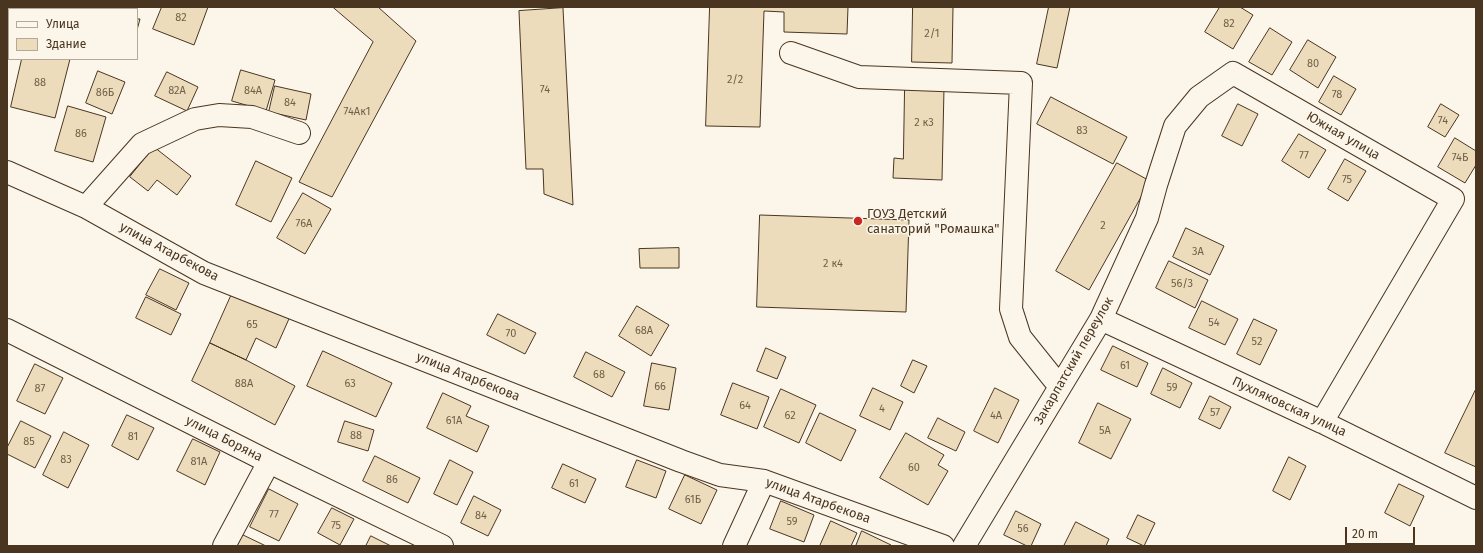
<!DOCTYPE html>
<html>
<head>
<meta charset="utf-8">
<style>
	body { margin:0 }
	#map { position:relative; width:1483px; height:553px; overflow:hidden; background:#fbf6e9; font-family:"Fira Sans",sans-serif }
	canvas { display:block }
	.frame { position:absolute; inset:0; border:8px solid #4a3520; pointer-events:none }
	.legend { position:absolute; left:8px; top:8px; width:130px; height:52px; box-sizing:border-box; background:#fbf6e9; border:1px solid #b4a999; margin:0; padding:5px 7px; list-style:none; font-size:12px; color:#4a3520 }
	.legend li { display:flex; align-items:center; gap:8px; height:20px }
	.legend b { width:20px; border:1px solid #b4a999 }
	.scale { position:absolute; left:1345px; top:527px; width:70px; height:18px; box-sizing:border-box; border:2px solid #4a3520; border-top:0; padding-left:5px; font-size:12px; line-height:14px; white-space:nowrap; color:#4a3520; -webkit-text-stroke:3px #fbf6e9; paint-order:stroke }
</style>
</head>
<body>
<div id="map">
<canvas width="1483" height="553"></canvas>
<div class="frame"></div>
<ul class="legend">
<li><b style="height:5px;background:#fbf6e9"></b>Улица</li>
<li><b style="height:11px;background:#ecdcbc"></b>Здание</li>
</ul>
<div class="scale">20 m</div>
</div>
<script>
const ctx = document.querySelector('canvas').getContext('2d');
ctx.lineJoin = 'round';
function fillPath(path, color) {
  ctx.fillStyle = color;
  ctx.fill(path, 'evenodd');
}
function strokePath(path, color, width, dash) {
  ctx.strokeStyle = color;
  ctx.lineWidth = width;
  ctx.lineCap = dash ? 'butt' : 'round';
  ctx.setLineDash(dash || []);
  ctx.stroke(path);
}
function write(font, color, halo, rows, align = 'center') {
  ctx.font = font + ' "Fira Sans",sans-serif';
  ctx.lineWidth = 3;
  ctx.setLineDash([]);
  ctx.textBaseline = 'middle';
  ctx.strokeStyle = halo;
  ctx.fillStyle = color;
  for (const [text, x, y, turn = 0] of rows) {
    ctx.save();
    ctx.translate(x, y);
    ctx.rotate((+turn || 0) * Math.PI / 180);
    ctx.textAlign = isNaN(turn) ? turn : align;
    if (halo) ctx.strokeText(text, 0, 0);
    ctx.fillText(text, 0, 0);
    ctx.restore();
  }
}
const building = new Path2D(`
	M86 7H98L104 9H85Z
	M162 7H208L194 45 153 29Z
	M333 7H378L416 41 332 197 299 182 373 42Z
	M710 7H848L847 34 784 32V12L764 11 760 127 706 126Z
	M913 7H953L952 63 912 62Z
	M1049 7H1070L1057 68 1037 64Z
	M1220 7H1240L1253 15 1233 49 1205 32Z
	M563 8 573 205 544 194 543 169H526L519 11Z
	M137 19H140L137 30Z
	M1270 28 1292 42 1272 75 1249 62Z
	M1308 40 1336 57 1318 88 1290 70Z
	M22 59H70L55 118 11 107Z
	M241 70 275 80 266 111 232 101Z
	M98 71 125 82 112 114 86 103Z
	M167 72 198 87 187 111 155 96Z
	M1334 76 1356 89 1341 115 1319 102Z
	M275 86 311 94 306 120 269 112Z
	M905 87 944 88 942 180 893 178 894 158 903 159Z
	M1051 97 1127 137 1113 164 1037 124Z
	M1238 104 1258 114 1242 146 1222 136Z
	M1441 104 1459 115 1445 137 1428 127Z
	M68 106 106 117 93 162 55 151Z
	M1299 134 1326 150 1309 178 1282 161Z
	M1455 138 1476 151V165L1465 183 1438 167Z
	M154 147 191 176 177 195 157 180 148 191 130 177Z
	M1345 159 1366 171 1348 201 1328 189Z
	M256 161 292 178 271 222 236 205Z
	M1117 163 1150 181 1089 290 1056 271Z
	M303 193 331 209 305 254 277 238Z
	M760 215 909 220 906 312 757 307Z
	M1186 228 1224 246 1210 275 1173 257Z
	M679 248V268H640L639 249Z
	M1169 261 1208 280 1195 308 1156 288Z
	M160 269 189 283 176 310 146 295Z
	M235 287 292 312 276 348 256 338 246 360 210 343Z
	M146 297 181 314 171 335 136 318Z
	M1202 301 1238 319 1225 345 1189 328Z
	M637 306 669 325 651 356 619 336Z
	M498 314 536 333 525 354 487 335Z
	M1254 319 1277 330 1260 365 1237 354Z
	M210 343 246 360 295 386 275 425 192 381Z
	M1113 346 1148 363 1137 387 1101 370Z
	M766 348 786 357 777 379 757 371Z
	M323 351 392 383 376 417 307 386Z
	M586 352 625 372 612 397 574 377Z
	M913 360 927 366 914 393 901 386Z
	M652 363 676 368 669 410 644 406Z
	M35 364 63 378 45 414 17 401Z
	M1163 368 1192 383 1180 408 1151 394Z
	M733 383 769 397 757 429 721 415Z
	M873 388 903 402 890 430 860 416Z
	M995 388 1019 400 998 443 974 431Z
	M781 389 816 405 799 443 764 427Z
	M1476 389V467L1445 453Z
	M443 393 471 406 466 416 489 426 477 452 427 428Z
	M1210 396 1231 407 1220 429 1199 419Z
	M1098 403 1131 419 1111 459 1079 443Z
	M820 413 856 430 841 461 806 443Z
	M127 415 154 428 138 460 112 446Z
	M938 418 965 432 956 451 928 438Z
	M21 421 51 436 35 468 7 454V448Z
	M345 421 374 430 368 451 338 442Z
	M64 432 89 445 68 488 43 475Z
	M906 433 944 455 938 465 948 471 928 505 880 478Z
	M193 439 220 452 205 485 177 471Z
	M375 456 420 478 408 503 363 481Z
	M1289 457 1306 466 1290 500 1273 491Z
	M450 460 473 472 457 505 434 494Z
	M637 460 666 471 656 498 626 487Z
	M563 464 596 479 585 503 552 488Z
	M685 475 717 490 701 524 669 509Z
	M1399 484 1424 496 1410 526 1385 513Z
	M269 489 298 504 279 541 250 527Z
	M474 496 501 510 488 536 461 523Z
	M781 501 814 515 804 542 770 529Z
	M332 508 354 519 340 545 318 533Z
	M1016 511 1041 524 1031 546H1027L1004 535Z
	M1138 515 1155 523 1144 546 1127 538Z
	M831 521 857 533 851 546H820Z
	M1076 522 1109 539 1106 546H1064Z
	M862 531 891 545V546H856Z
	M241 534 266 546H235Z
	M371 536 391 546H366Z`);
const minor = new Path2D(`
	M791 53 859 77 1021 83 1011 309 1020 337 1060 387
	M7 172 86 207 204 273 681 461 720 475 764 481 943 546
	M86 207 142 144 195 119 219 115 252 117 299 133
	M1101 319 1322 422 1476 498
	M7 330 269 462 442 546
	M224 546 269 462
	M734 546 764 481
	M964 546 1101 319 1147 218 1156 185 1175 126 1199 97 1233 73 1453 199 1322 422`);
const markers = [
	[858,221,5,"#c62828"]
];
const numberNames = [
	["82",181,18],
	["82",1229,24],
	["2/1",932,34],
	["80",1313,64],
	["2/2",735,80],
	["88",40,83],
	["74",545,90],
	["82А",177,91],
	["84А",253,91],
	["86Б",105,93],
	["78",1337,95],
	["84",290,103],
	["74Ак1",357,112],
	["74",1443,121],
	["2 к3",924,123],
	["83",1082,131],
	["86",81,134],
	["77",1304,156],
	["74Б",1460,158],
	["75",1347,180],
	["76А",304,224],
	["2",1103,226],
	["3А",1198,252],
	["2 к4",833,264],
	["56/3",1182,284],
	["54",1214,323],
	["65",252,325],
	["68А",644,331],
	["70",511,334],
	["52",1257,342],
	["61",1125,366],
	["68",599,375],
	["88А",244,384],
	["63",350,384],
	["66",660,387],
	["59",1172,388],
	["87",40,389],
	["64",745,406],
	["4",882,409],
	["57",1215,413],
	["62",790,416],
	["4А",996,416],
	["61А",454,421],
	["5А",1105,431],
	["88",356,436],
	["81",133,437],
	["85",29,442],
	["83",66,460],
	["81А",199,462],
	["60",914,468],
	["86",392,480],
	["61",574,484],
	["61Б",693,500],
	["77",274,515],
	["84",481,516],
	["59",792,522],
	["75",336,526],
	["56",1023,529]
];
const streetNames = [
	["Южная улица",1343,136,30],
	["улица Атарбекова",169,252,28],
	["Закарпатский переулок",1074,361,-60],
	["улица Атарбекова",468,377,22],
	["Пухляковская улица",1289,407,25],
	["улица Боряна",224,439,27],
	["улица Атарбекова",818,501,20]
];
const poiNames = [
	["ГОУЗ Детский",867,214],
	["санаторий \"Ромашка\"",867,229]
];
fillPath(building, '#ecdcbc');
strokePath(building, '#4a3520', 1);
strokePath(minor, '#4a3520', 24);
strokePath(minor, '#fbf6e9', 22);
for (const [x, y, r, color] of markers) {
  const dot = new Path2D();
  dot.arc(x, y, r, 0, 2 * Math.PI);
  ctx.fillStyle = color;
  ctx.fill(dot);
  strokePath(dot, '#fbf6e9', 1.5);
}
write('11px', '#725f47', null, numberNames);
write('13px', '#4a3520', '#fbf6e9', streetNames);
write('13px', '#4a3520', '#fbf6e9', poiNames, 'left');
</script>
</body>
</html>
